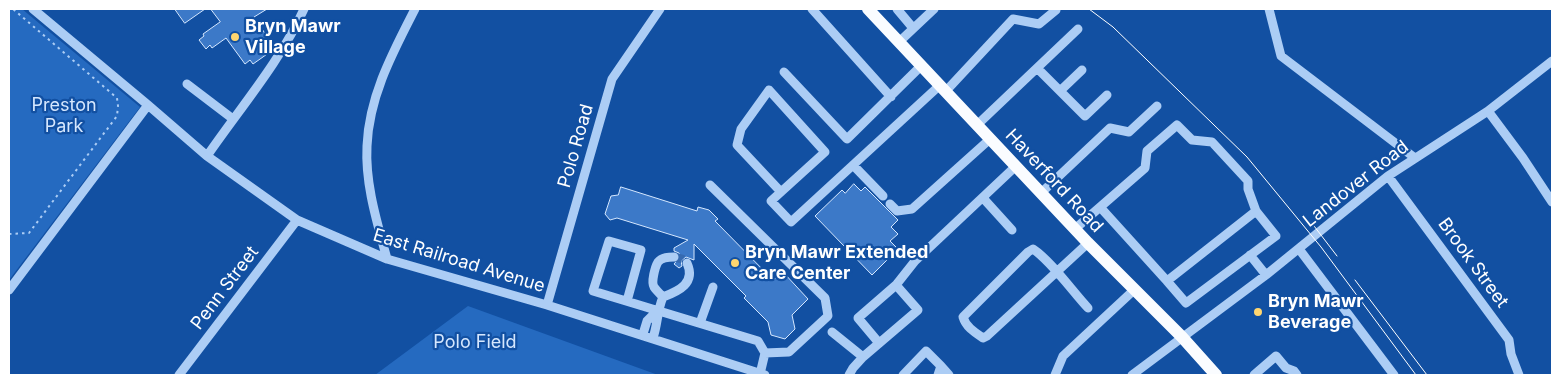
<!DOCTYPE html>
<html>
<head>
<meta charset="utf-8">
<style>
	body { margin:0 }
	#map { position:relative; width:1561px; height:384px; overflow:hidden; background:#1250a2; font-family:Inter,sans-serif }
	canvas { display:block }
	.frame { position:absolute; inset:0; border:10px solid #fff; pointer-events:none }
</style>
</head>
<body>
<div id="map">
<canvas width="1561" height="384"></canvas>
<div class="frame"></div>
</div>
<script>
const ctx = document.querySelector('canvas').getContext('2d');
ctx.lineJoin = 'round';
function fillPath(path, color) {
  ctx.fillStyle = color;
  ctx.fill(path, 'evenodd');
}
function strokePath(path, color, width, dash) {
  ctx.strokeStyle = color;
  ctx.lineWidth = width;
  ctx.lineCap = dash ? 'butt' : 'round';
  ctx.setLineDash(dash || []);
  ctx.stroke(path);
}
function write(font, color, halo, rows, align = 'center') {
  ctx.font = font + ' Inter,sans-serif';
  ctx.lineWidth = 4.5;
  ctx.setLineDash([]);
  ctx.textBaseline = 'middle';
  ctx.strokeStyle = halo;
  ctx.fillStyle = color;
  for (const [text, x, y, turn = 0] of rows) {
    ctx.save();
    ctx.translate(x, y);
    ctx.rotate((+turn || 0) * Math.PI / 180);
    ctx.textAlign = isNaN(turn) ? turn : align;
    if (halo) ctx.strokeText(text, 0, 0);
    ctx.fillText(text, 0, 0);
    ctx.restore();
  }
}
const green = new Path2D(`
	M9 9H22L140 107 9 280Z
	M468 306 658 375H375Z`);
const building = new Path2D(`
	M175 9H205L185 23Z
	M211 9H267L254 17 272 44 267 48 270 52 253 64 250 60 245 64 226 38 212 48 210 45 206 49 199 40 204 36 203 34 220 22Z
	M854 184 861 191 865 187 898 220 891 227 898 234 890 241 898 249 872 275 815 216 842 190 845 193Z
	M621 187 697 211 698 207 709 210 718 219 715 221 773 280 783 272 808 299 792 315 795 329 785 339 771 335 768 322 744 298 746 296 694 244V260L686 257 681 261 682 266 679 268 674 264 680 257 679 253 674 251V248L688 240 617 218 610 220 605 214 611 196 618 195Z`);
const minorTunnel = new Path2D(`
	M674 257 682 259 687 263`);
const path = new Path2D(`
	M9 234 29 233 117 116 118 106 117 98 13 9`);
const minor = new Path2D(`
	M33 9 148 105 207 156 297 220 387 259 547 305 765 375
	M812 9 891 97
	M897 9 913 28
	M1269 9 1281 56 1415 158
	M899 42 934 9
	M1037 68 1085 116 1107 95
	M784 72 847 139 921 66
	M187 84 233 119
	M1060 91 1082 70
	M945 92 1013 19 1039 24 1056 10
	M1488 111 1523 158 1552 202
	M977 125 1078 29
	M207 156C240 108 280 62 304 9
	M853 165 883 196
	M1388 176 1509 340 1511 354 1519 375
	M710 185 825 298 828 316 789 352 765 353
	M781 192 737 145 741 129 769 90 825 152 771 201 791 222 939 86
	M1041 193 1110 128 1129 132 1157 106
	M983 198 1012 230
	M890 204 897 211 912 209 990 139
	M1076 228 1145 168 1147 151 1177 125 1192 140 1212 142 1248 181V189L1256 211 1167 281 1100 207
	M1299 249 1394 375
	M1250 255 1266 275
	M387 259C377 222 365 184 367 146 369 96 393 52 415 9
	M1167 281 1186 303 1276 236 1256 211
	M896 285 915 261 1016 166
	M9 290 148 105
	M663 297C660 294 656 290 654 287 651 282 655 267 658 262 662 257 669 257 674 257
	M627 301 641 250 609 241 593 291 758 341 765 353 760 374
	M547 305 612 79 660 9
	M1088 308C1073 292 1051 261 1033 249L1028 252 963 317C966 327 974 332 983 338L987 336 1088 243
	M700 323 713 287
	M832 332 863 357 853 368 849 375
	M643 334 647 321 657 311
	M653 338C658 323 657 311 663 297 679 291 696 283 687 263
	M863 357 918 310 896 285 858 318 879 343
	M179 375 297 220
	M903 375 926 351 941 366
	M938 375 941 366 949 375
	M1055 375 1063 356 1134 290
	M1132 375 1266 275 1388 176 1488 111 1552 61
	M1254 375 1276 356 1286 368 1294 371 1297 375`);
const major = new Path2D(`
	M868 9 1088 243 1182 337 1216 375`);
const tram = new Path2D(`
	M1089 9 1113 27 1247 157 1321 247 1416 375
	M1311 222 1337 256
	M1355 280 1427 375`);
const markers = [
	[235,37,5,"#ffd670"],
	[735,263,5,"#ffd670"],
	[1258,312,5,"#ffd670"]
];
const poiNames = [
	["Bryn Mawr",245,27],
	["Village",245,48],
	["Bryn Mawr Extended",745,253],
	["Care Center",745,274],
	["Bryn Mawr",1268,302],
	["Beverage",1268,323]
];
const parkNames = [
	["Preston",64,106],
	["Park",64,127],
	["Polo Field",475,343]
];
const streetNames = [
	["Polo Road",576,146,-74],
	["Haverford Road",1054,181,47],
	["Landover Road",1356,184,-38],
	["East Railroad Avenue",459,261,17],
	["Brook Street",1473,263,54],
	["Penn Street",225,288,-53]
];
fillPath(green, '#256ac0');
fillPath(building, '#3c79c8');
strokePath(building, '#d5e7fe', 1);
strokePath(minorTunnel, '#366ab0', 9, [9, 4.5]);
strokePath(path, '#accdf5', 2, [2.5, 4]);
strokePath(minor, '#accdf5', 9);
strokePath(major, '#fafcff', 12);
strokePath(tram, '#fff', 1);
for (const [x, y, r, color] of markers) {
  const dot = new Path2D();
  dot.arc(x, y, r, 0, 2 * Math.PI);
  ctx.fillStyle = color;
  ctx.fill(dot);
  strokePath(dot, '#1250a2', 2);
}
write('bold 18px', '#fff', '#1250a2', poiNames, 'left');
write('18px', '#d5e7fe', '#1250a2', parkNames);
write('18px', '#fff', '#1250a2', streetNames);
</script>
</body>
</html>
